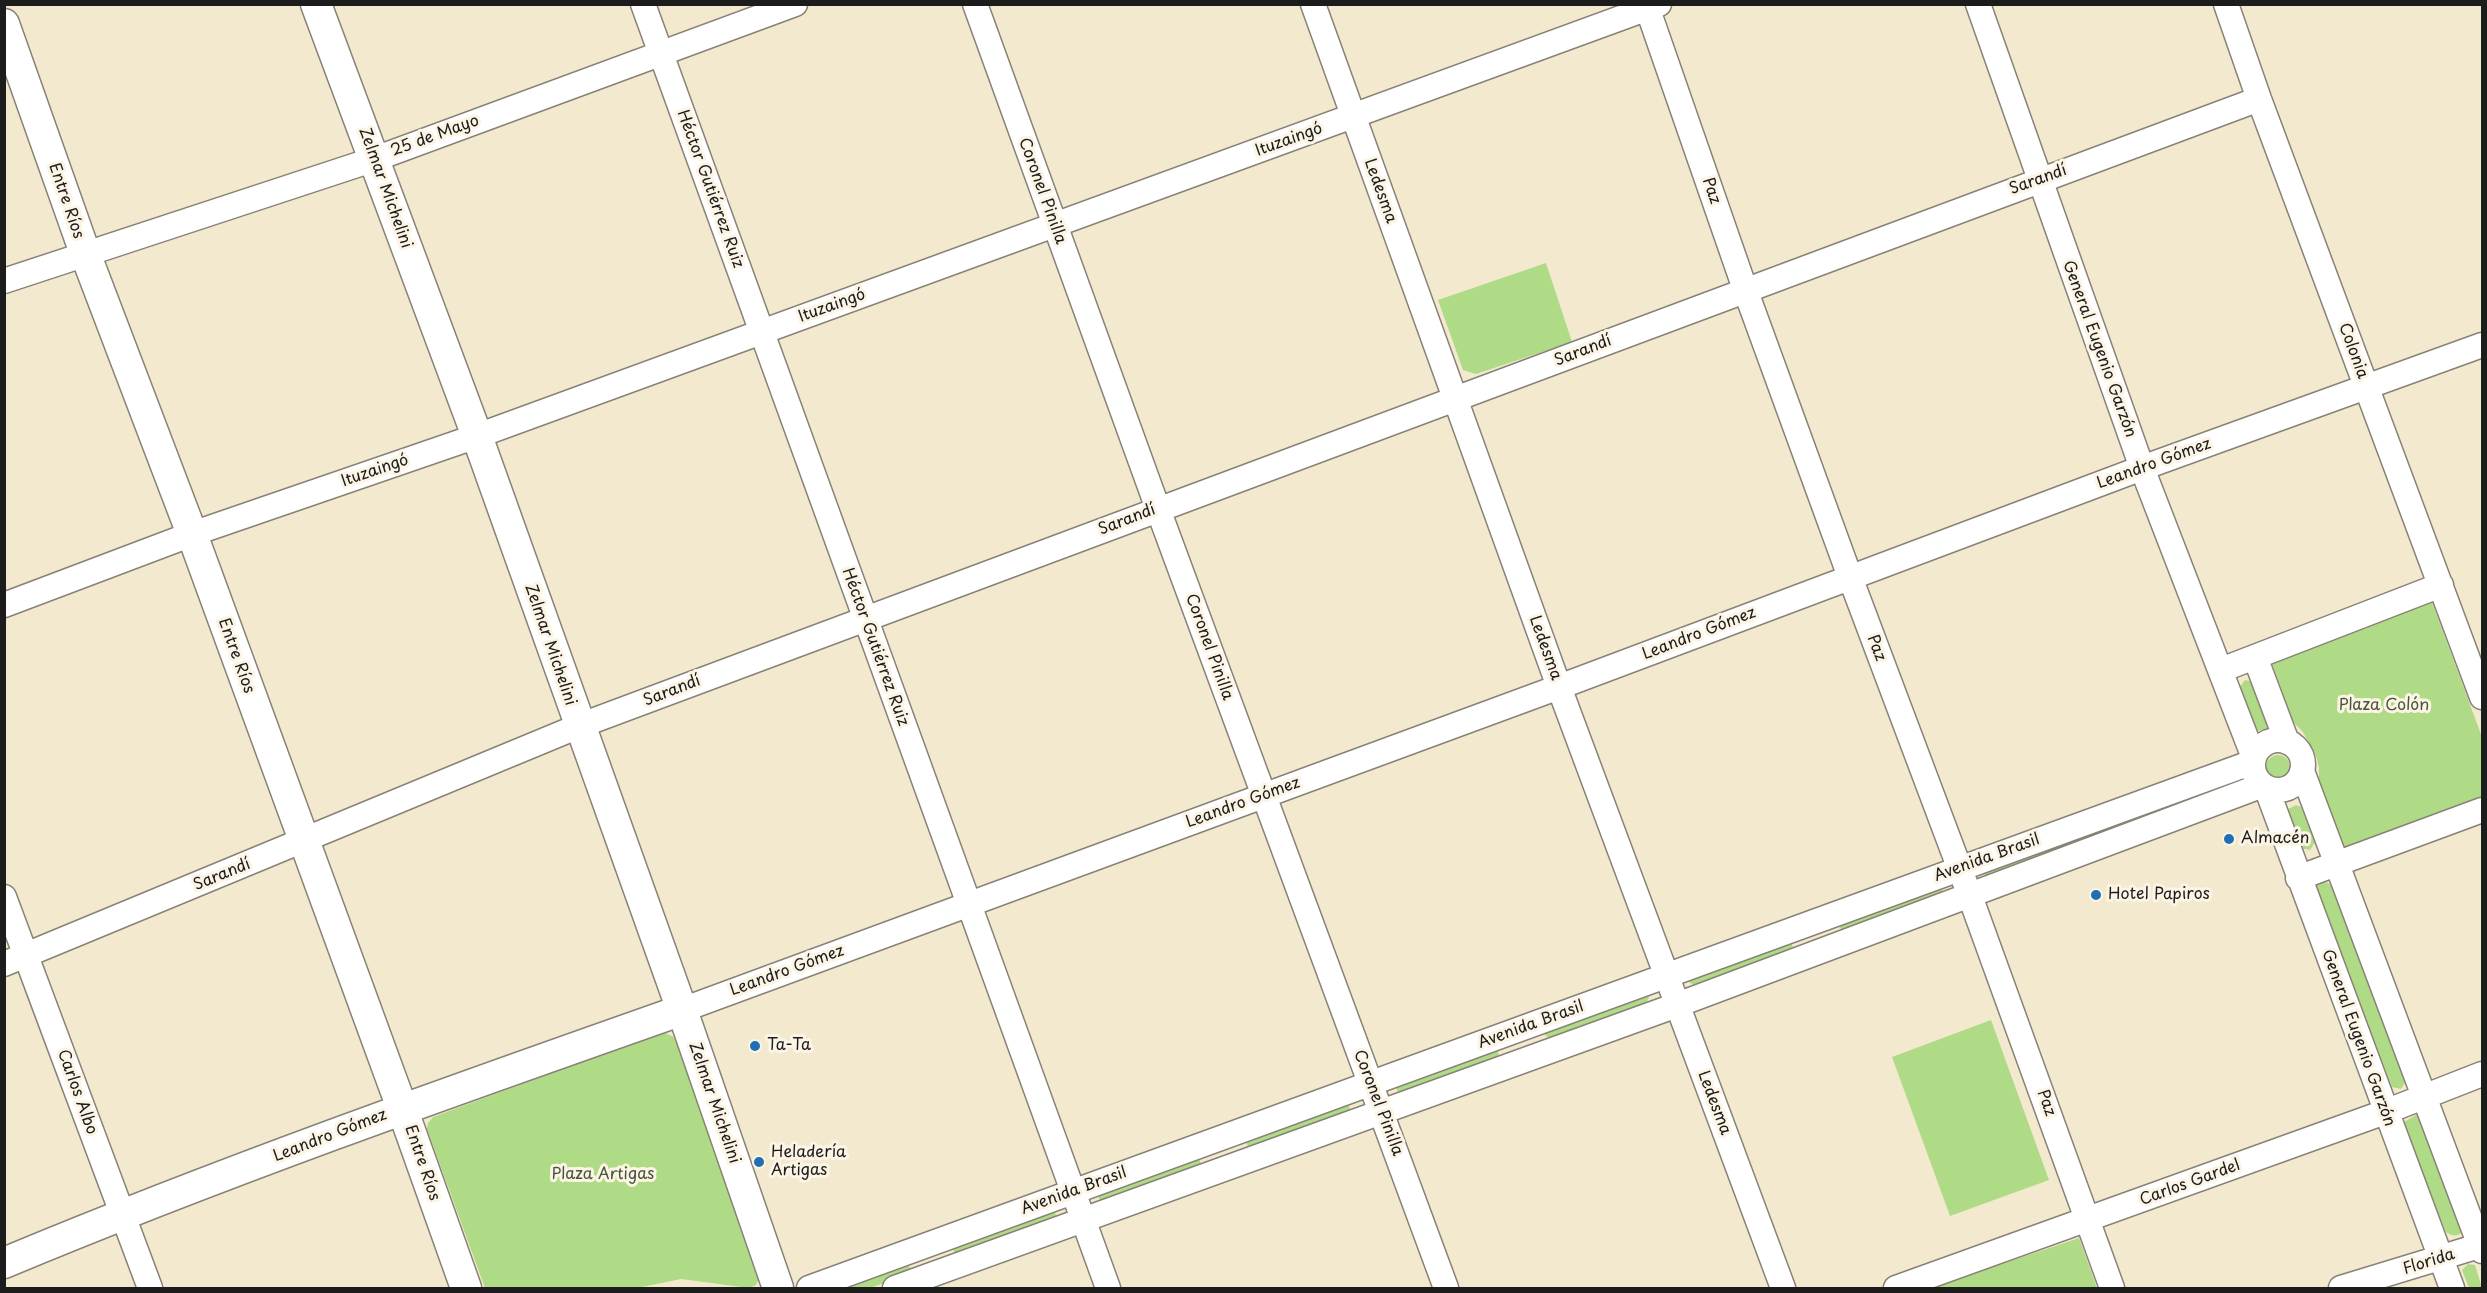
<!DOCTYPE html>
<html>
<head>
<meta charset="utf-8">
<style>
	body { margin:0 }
	#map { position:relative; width:2487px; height:1293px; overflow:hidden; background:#f3e9cf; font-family:"Playpen Sans",sans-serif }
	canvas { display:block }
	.frame { position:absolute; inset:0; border:6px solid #1c1c1c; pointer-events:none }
</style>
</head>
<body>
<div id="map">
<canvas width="2487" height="1293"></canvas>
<div class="frame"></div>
</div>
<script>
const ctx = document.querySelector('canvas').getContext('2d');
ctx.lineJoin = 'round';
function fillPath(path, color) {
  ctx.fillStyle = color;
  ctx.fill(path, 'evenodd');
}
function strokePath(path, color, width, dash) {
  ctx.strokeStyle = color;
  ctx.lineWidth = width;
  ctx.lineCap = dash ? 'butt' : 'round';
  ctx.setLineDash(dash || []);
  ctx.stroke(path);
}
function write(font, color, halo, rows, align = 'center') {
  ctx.font = font + ' "Playpen Sans",sans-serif';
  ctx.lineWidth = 6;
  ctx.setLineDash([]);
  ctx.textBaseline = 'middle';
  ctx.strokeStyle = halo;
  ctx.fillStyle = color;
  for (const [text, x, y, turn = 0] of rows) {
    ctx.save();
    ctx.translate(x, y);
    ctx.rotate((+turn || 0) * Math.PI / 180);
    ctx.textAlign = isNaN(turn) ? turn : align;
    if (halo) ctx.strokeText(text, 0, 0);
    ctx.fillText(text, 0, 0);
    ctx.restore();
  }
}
const green = new Path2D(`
	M1546 263 1572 342 1476 374 1463 370 1438 300Z
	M2430 597 2482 737V797L2342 850 2319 790V768L2316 756 2303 732 2294 723 2271 661Z
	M2245 680 2254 682 2269 724 2265 731 2256 730 2239 688Z
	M2266 767a12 12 0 1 1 24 0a12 12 0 1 1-24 0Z
	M2296 805 2301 807 2315 842 2310 850 2300 848 2287 814 2288 809Z
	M2085 834 2087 840 1986 877 1983 871Z
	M2325 882 2331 884 2406 1081 2401 1089 2392 1087 2316 890 2317 884Z
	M1941 886 1943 893 1845 932 1839 927V924Z
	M1791 941 1793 948 1791 951 1695 986 1689 982 1690 979Z
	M1646 994 1649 997 1646 1004 1550 1039 1545 1035V1032Z
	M1991 1020 2049 1180 1950 1216 1892 1057Z
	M663 1032 674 1037 761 1274 756 1285 749 1288 681 1279 637 1288H485L427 1129 428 1123 433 1117Z
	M1497 1049 1499 1055 1497 1059 1401 1094 1398 1093 1396 1087Z
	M1348 1103 1350 1109 1348 1113 1252 1148 1248 1147 1246 1141Z
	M2416 1115 2420 1116 2462 1228 2461 1233C2455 1237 2452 1236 2446 1232L2402 1123Z
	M1199 1158 1201 1164 1200 1168 1100 1201 1098 1195Z
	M1054 1211 1057 1217 955 1255 953 1249 955 1245Z
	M2079 1238 2097 1288H1931Z
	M908 1264 911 1270 909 1274 870 1288H835Z
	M2468 1264 2475 1265 2482 1288H2469L2462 1270Z`);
const minor = new Path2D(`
	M643 4 1108 1288
	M975 4 1158 509 1446 1288
	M1313 4 1559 687 1783 1288
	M1646 4 1745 289 1850 577 1970 896 2112 1288
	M1978 4 2142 468 2254 758
	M2226 4 2259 99 2482 697
	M4 281 375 159 795 4
	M4 605 192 534 477 436 1659 4
	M2255 657 2287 742
	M2221 670 2441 585
	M2253 765a25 25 0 1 1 50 0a25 25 0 1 1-50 0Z
	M2302 771 2482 1251
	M2266 787 2452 1288
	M2298 878 2482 810
	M4 897 150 1288
	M4 964 579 726 2259 99
	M682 1010 1559 687 2142 468 2482 345
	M809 1288 2253 762
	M895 1288 1677 1005 2263 785
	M1896 1288 2385 1112 2482 1074
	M2341 1288 2482 1245`);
const tertiary = new Path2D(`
	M316 4 477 436 682 1010 778 1288
	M4 24 85 253 192 534 402 1108 466 1288
	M4 1263C227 1170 455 1090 682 1010`);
const markers = [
	[2229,839,6,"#1f6fb2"],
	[2096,895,6,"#1f6fb2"],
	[755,1046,6,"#1f6fb2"],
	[759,1162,6,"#1f6fb2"]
];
const streetNames = [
	["25 de Mayo",435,136,-20],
	["Ituzaingó",1289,140,-20],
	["Sarandí",2038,180,-20],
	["Zelmar Michelini",385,188,70],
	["Héctor Gutiérrez Ruiz",710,189,70],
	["Coronel Pinilla",1042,191,70],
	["Ledesma",1380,191,70],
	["Paz",1711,191,71],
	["Entre Ríos",66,201,71],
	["Ituzaingó",832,306,-20],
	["General Eugenio Garzón",2099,349,70],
	["Sarandí",1583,351,-21],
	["Colonia",2353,351,70],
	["Leandro Gómez",2154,464,-20],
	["Ituzaingó",375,471,-19],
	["Sarandí",1127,520,-21],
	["Leandro Gómez",1699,634,-21],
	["Zelmar Michelini",550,645,71],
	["Héctor Gutiérrez Ruiz",875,647,70],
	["Coronel Pinilla",1209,647,70],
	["Ledesma",1545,648,70],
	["Paz",1876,648,69],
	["Entre Ríos",236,656,70],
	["Sarandí",672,691,-21],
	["Leandro Gómez",1243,803,-20],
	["Avenida Brasil",1987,858,-20],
	["Sarandí",222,875,-22],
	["Leandro Gómez",787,971,-20],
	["Avenida Brasil",1531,1025,-20],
	["General Eugenio Garzón",2358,1038,70],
	["Carlos Albo",77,1092,70],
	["Zelmar Michelini",714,1103,71],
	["Coronel Pinilla",1378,1103,69],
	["Ledesma",1714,1103,69],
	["Paz",2046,1103,70],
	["Leandro Gómez",330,1136,-21],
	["Entre Ríos",422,1163,71],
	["Carlos Gardel",2190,1183,-20],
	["Avenida Brasil",1074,1191,-20],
	["Florida",2429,1262,-17]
];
const parkNames = [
	["Plaza Colón",2384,706],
	["Plaza Artigas",603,1175]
];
const poiNames = [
	["Almacén",2241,839],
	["Hotel Papiros",2108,895],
	["Ta-Ta",767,1046],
	["Heladería",771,1153],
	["Artigas",771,1171]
];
fillPath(green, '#afdb86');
strokePath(minor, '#888276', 27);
strokePath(tertiary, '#888276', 33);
strokePath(minor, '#fff', 24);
strokePath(tertiary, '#fff', 30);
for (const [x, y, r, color] of markers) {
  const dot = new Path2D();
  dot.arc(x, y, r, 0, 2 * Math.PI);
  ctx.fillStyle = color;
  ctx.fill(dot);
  strokePath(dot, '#fcf5e5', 2);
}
write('16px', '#1c1c1c', '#fcf5e5', streetNames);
write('16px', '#48553c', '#fcf5e5', parkNames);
write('16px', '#1c1c1c', '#fcf5e5', poiNames, 'left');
</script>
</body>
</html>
